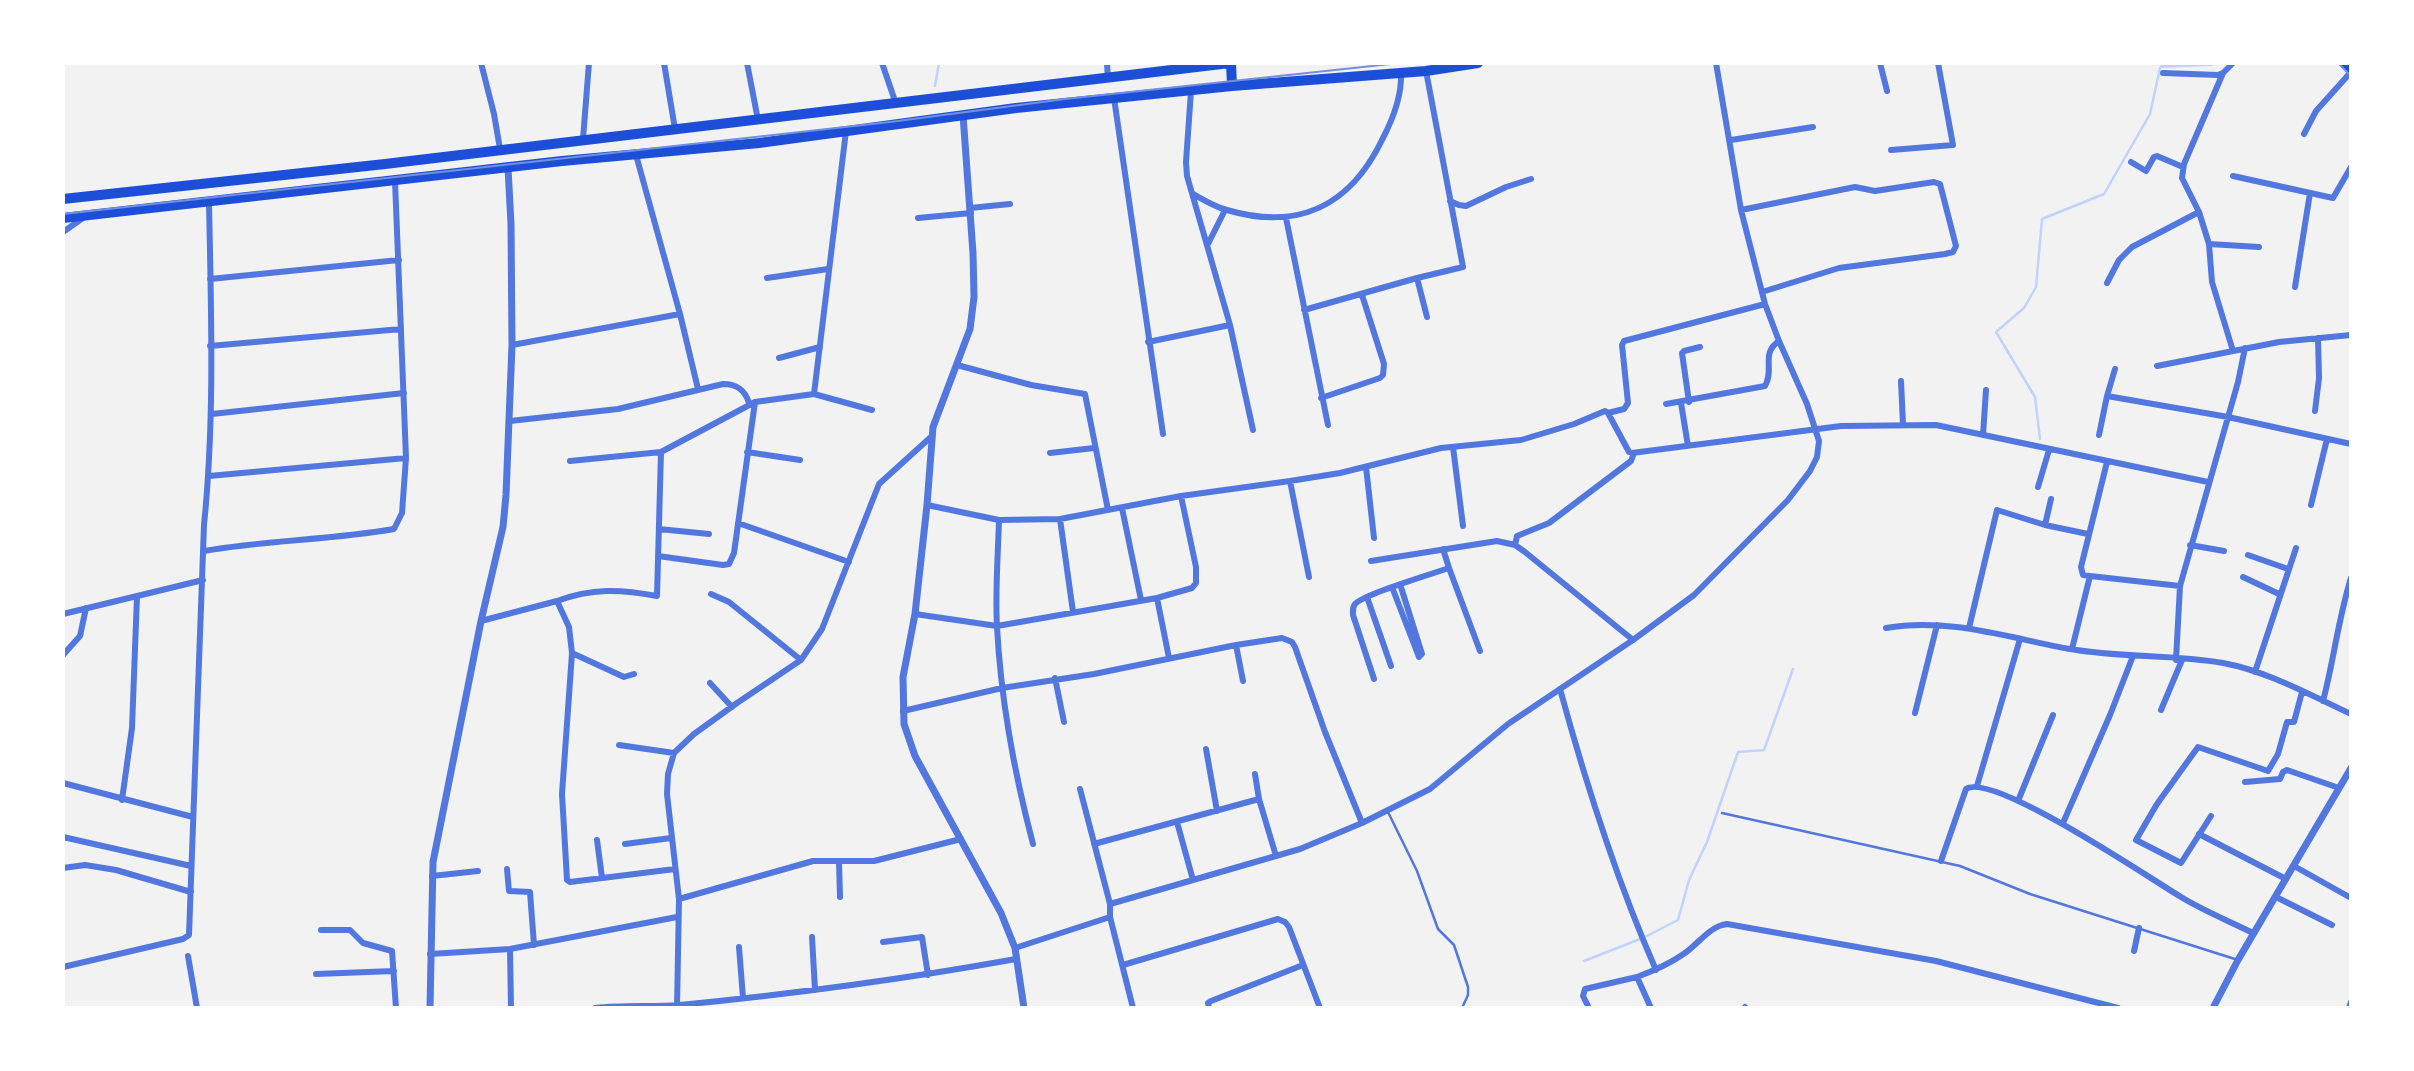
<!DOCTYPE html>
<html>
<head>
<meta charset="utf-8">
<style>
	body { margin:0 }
	#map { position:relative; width:2414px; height:1071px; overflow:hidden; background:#f2f2f2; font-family:Barlow,sans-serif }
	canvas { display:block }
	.frame { position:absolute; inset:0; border:65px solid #fff; pointer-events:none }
</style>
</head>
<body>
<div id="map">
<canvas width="2414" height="1071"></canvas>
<div class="frame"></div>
</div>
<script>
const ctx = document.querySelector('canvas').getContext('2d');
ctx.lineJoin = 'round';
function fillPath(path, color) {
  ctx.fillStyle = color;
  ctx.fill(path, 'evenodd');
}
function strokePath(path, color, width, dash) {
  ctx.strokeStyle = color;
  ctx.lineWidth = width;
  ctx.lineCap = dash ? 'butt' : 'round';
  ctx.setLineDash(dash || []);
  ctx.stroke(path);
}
const water = new Path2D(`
	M2159 63H2215L2212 66 2161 68Z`);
const stream = new Path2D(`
	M935 86 939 63
	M2040 439 2035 397 1996 332 2024 308 2036 287 2042 219 2104 194 2150 114 2160 68
	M1645 937 1678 920 1689 880 1707 842 1738 752 1764 750 1793 669
	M1584 961 1640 939`);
const service = new Path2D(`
	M1387 810 1417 871 1438 929 1454 945 1468 987V995L1462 1008
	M1722 813 1960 866 2030 894 2238 960`);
const minor = new Path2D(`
	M481 63 494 114 500 149
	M664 63 675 129
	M747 63 758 120
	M882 63 896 104
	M1107 63 1108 79
	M1880 63 1887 91
	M1426 71 1463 267 1417 278 1427 317
	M2163 73 2218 75 2223 73 2233 63
	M2223 73 2184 164 2182 178 2199 212 2209 244 2212 282 2233 351
	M1191 91 1186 162 1187 176 1230 325 1253 430
	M1114 98 1163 434
	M2304 134 2316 111 2351 72
	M583 139 589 63
	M1731 140 1813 127
	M1891 150 1953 145 1938 63
	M636 155 680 314 698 389
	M2131 162 2146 171 2154 157 2157 156 2183 167
	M2233 176 2333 198 2351 167
	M1193 194C1204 200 1215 207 1227 210 1298 231 1350 206 1382 140 1392 121 1402 95 1401 73
	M1450 201 1459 205 1466 206 1506 187 1531 179
	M970 208 1010 204
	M1741 210 1855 187 1875 191 1934 182 1940 184 1956 246 1953 252 1945 254 1839 268 1762 292
	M918 218 971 213
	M1286 218 1328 425
	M63 232 83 218
	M1208 244 1225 210
	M2209 244 2259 247
	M767 278 828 269
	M210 279 399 260
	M2107 283 2119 260 2132 247 2199 212
	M2295 287 2310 193
	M1304 310 1417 278
	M1148 342 1230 325
	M512 345 680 314
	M210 346 401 329
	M779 358 820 347
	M957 365 1031 385 1085 394 1108 510
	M2157 366 2279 342 2351 335
	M1901 381 1903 425
	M814 394 846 131
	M2107 396 2115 369
	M1321 398 1380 378 1383 375 1384 364 1362 295
	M1689 402 1682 353 1684 351 1700 347
	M1681 403 1688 446
	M1666 404 1765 386C1775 369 1760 354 1779 341
	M2315 411 2319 378 2318 338
	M1608 413 1624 409 1628 403 1622 345 1624 341 1765 304
	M212 414 404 393
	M510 421 618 409 723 384C737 384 745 390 749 403
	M1983 435 1986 390
	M2099 435 2107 396 2228 417 2351 444
	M1453 447 1463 526
	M747 452 800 460
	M1050 453 1094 448
	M570 461 661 452 755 402 814 394 872 410
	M1366 467 1374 538
	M209 476 406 458
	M1290 481 1340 473 1441 448 1521 440 1574 424 1605 411 1608 413 1629 452 1632 453 1841 426 1936 425 2208 482
	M2038 487 2049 450
	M927 505 999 520 1060 519 1181 496 1290 481 1309 577
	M2311 505 2327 439
	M1122 508 1141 600
	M1060 519 1073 612
	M999 520C998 555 995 592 997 627 1001 702 1014 772 1033 844
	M738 523 849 562
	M2045 525 2051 499
	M659 529 709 534
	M1515 545 1517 536 1549 523 1631 461 1634 453
	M2190 545 2224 551
	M204 551C267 540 331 540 394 529L402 513 406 458 395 181
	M2248 555 2288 569
	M658 556 723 565 729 564 734 553 755 402
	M1371 561 1497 541 1515 545 1525 552 1633 640
	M1449 568 1480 651
	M2090 576 2180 586
	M2243 577 2279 594
	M1400 584 1422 654 1419 657
	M1392 587 1419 657
	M711 594 729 602 801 660
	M1367 597 1391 666
	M1157 598 1169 658
	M557 601C592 588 620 589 657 596L661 452
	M63 614 203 580
	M915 614 997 626 1157 598 1192 588 1196 583V567L1181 496
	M481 621 557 601 569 627 572 653 624 677 634 674
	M1886 628C1948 617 2009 638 2070 649 2120 658 2172 654 2223 663 2267 671 2310 695 2351 714
	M1969 628 1997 510 2045 525 2088 534
	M1236 645 1243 681
	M2072 649 2090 576 2083 575 2081 567 2107 462
	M572 653 562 794 567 880 570 882 675 869
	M63 655 80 636 86 608
	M2176 660 2180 586 2238 382 2245 348
	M2255 672 2296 548
	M1055 678 1064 722
	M1374 679 1353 615C1353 610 1352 608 1355 604 1364 594 1432 574 1449 568L1443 549
	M710 683 732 707
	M1560 689C1586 784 1616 879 1656 970
	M2323 701C2334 660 2338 619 2351 578
	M2161 710 2182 660
	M903 711 1002 688 1094 674 1236 645 1282 638 1292 642 1295 647 1325 732 1362 823
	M1915 713 1937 625
	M619 745 674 753
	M1206 749 1217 811
	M1255 774 1259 799
	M2245 782 2280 779 2283 772 2287 770 2339 788
	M63 783 193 817
	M1977 786 2020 639
	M1080 789 1110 904V917L1133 1008
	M122 800 132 728 137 596
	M2018 801 2053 715
	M2211 816 2181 863 2136 840 2157 804 2198 747 2268 771 2278 754 2287 722H2294L2302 692
	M1177 822 1193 880
	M2063 823 2110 715 2133 656
	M2199 834 2286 879
	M63 837 191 866
	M597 840 602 878
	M625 844 671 838
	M1094 844 1259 799 1276 856
	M839 861 840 897
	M1941 861 1966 789C1992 771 2151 879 2181 897 2204 911 2229 921 2253 933
	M2294 866 2351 898
	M63 868 85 865 116 870 191 892
	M507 869 509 891 530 892 534 945
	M432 876 478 871
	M2276 897 2332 925
	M679 899 813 861H874L961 839
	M1110 904 1300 849 1362 823 1430 789 1508 724 1633 640 1694 595 1788 500 1810 471 1817 457 1819 441 1807 404 1779 341 1765 304 1741 210 1716 63
	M321 930H350L363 943 392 951 396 1008
	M812 937 815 990
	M883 942 922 937 928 975
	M739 947 743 998
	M1015 948 1110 917
	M510 949 511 1008
	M2134 951 2139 928
	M430 954 510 949 677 917
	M188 956 197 1008
	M1123 965 1278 919 1285 922 1289 927 1320 1008
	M63 967 183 939 189 935 204 525C215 417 211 309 209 202
	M316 974 394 971
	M1637 977C1653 971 1669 964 1682 955 1697 946 1709 926 1727 924L1936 961 2118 1008
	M1745 1007 1746 1008
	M595 1008C623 1005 652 1007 680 1005 793 994 905 979 1016 959
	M677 1008 679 899 667 794 668 774 674 753 694 734 737 703 801 660 822 629 879 484 932 436
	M1209 1008 1208 1003 1211 1001 1303 965
	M1589 1008 1583 996 1585 989 1637 977 1651 1008
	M2349 1008 2351 1002`);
const tertiary = new Path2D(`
	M963 115 973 253 974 297 970 329 933 427 927 505 915 614 903 677 904 724 915 756 1001 913 1015 948 1024 1008
	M430 1008 433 862 481 621 503 527 506 495 512 345 511 224 508 168
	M2213 1008 2238 960 2351 768`);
const trunk = new Path2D(`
	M1231 63 1232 86
	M2345 63 2351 70
	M63 199 385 164 1230 63
	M63 218 562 161 759 143 1016 108 1232 86 1426 71 1478 63`);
const tram = new Path2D(`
	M2338 63 2351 76
	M63 214 890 122 1065 99 1400 63`);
fillPath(water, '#bfd3fe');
strokePath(stream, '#bfd3fe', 2.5);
strokePath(service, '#5277de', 2.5);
strokePath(minor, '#5277de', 6);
strokePath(tertiary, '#5277de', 7);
strokePath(trunk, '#1d4ed8', 10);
strokePath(tram, '#7290e2', 2);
</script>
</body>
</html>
